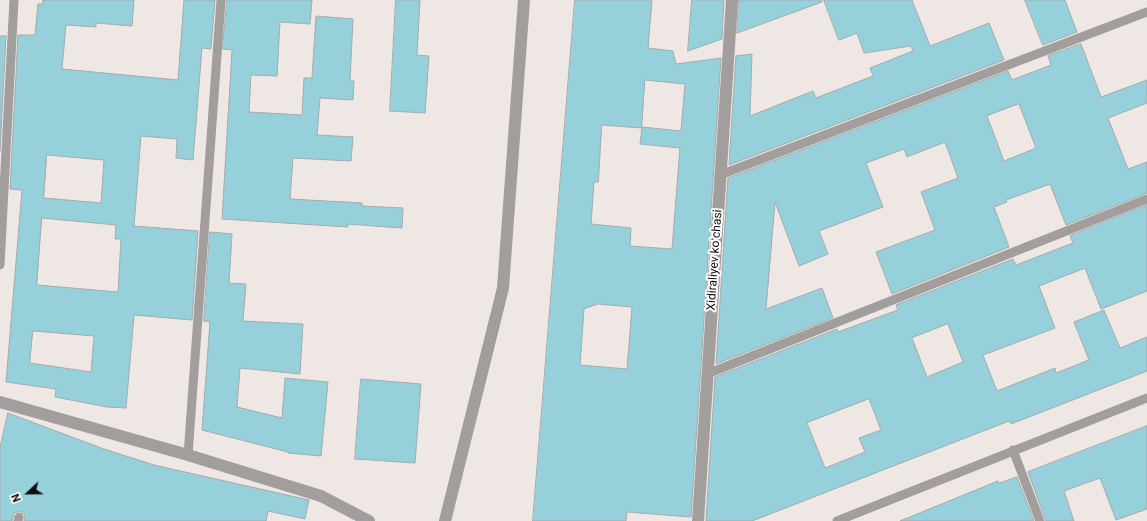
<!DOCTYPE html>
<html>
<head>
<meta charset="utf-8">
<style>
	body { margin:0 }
	#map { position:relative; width:1147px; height:521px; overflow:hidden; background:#efe7e4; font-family:Roboto,sans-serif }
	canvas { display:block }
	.north { position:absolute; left:8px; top:473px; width:40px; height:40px; -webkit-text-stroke:3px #fff; paint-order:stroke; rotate:248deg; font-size:11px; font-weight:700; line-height:16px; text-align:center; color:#0f0c0b }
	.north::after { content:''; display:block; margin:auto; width:14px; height:18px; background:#0f0c0b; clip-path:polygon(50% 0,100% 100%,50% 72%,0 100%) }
</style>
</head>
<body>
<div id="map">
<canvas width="1147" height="521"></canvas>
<div class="north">N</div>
</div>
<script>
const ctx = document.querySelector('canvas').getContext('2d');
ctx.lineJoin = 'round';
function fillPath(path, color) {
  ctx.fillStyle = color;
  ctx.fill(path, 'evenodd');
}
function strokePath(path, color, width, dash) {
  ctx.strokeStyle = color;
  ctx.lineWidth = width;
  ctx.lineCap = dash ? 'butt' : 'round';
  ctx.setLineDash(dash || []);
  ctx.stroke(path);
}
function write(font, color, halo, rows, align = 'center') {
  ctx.font = font + ' Roboto,sans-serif';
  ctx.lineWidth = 4;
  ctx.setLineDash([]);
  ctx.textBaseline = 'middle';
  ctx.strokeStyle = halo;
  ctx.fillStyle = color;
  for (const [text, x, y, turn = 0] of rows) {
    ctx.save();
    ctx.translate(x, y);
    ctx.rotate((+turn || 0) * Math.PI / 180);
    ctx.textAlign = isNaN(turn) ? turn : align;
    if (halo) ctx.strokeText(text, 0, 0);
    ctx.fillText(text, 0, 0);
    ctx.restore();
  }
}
const building = new Path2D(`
	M43 0H134L132 26 96 23V27L66 25 62 69 178 80 184 0H215L211 49 202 48 193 160 176 158 177 139 141 136 134 226 198 231 192 320 134 315 126 408 107 407 55 397 56 389 6 382 22 190 10 189 18 35H35L38 4H43ZM47 155 104 160 101 203 44 198ZM42 218 116 225 115 239H121L118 292 37 285ZM33 331 94 336 91 372 30 363Z
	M227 0H312L310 24 280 22 277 76 251 75 249 112 302 115 304 78H312L316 16 353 19 350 81H354L353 100 320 98 317 135 353 137 351 161 293 158 290 199 362 203V206L403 208 402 228 348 224V227L222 219 232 50 223 49Z
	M396 0H420L417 55 429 56 425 113 390 111Z
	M575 0H652L648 48 673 51 676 64 721 58 691 517 627 512 626 521H533ZM645 80 685 84 681 131 642 127ZM602 125 642 128 640 144 680 148 672 249 630 246 631 228 591 224 594 182H598ZM598 304 632 307 627 369 580 365 584 309Z
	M692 0H724L722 39 688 51Z
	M739 0H821L822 2 737 33Z
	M824 0H912L930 46 989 23 1004 60 729 165 736 56 752 54 750 116 813 91 816 98 873 76 870 68 913 51 911 46 864 53 857 33 839 40Z
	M1025 0H1065L1077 32 1043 45Z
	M0 36H6L0 151Z
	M1081 44 1101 97 1147 80V103L1108 118 1128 169 1147 162V193L1066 225 1050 184 1006 200 1007 202 994 207 1009 247 892 294 876 252 935 230 921 192 958 178 945 142 907 157 904 149 866 163 883 207 819 231 828 254 799 266 775 202 766 309 822 288 833 318 716 364 728 178 1008 71 1012 80 1051 65 1048 56ZM1019 104 1036 148 1004 161 987 116Z
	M1147 205V291L1101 309 1085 268 1039 286 1055 328 983 355 997 391 1055 368 1056 373 1089 360 1074 322 1104 310 1120 348 1147 337V371L1011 424 1009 421 752 521H706L715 377 837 329 838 332 898 310 896 305 1013 259 1016 265 1073 243 1070 236ZM948 324 963 362 927 377 912 338ZM869 399 881 430 859 438 865 452 825 468 807 423Z
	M210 232 232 234 229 283 246 284 243 321 303 324 300 374 240 368 237 407 282 418 285 378 328 382 321 456 288 453V452L202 430 210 322 204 321Z
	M361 379 421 384 415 463 355 459Z
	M8 413 104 449 154 465 309 500 305 519 268 511 266 521H24L25 515 20 511 14 513 12 521H0V448Z
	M1147 426V509L1116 520 1100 478 1064 491 1074 521H1046L1028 472Z
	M1017 477 1034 521H900L998 481 999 483Z`);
const service = new Path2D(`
	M720 175 1147 12
	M0 265 14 0
	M707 374 1147 199
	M1013 450 1040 521
	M188 455 221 0
	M18 521 19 517
	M837 521 1147 398`);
const minor = new Path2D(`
	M698 521 732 0`);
const tertiary = new Path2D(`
	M0 402 188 455 321 496 369 521
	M445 521 503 288 524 0`);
const streetNames = [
	["Xidiraliyev koʻchasi",715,260,-86]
];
fillPath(building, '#95d0db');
strokePath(building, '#a3abad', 1);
strokePath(service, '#a19e9d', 9);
strokePath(minor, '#a19e9d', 12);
strokePath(tertiary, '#a19e9d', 12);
write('12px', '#0f0c0b', '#fff', streetNames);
</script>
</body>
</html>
